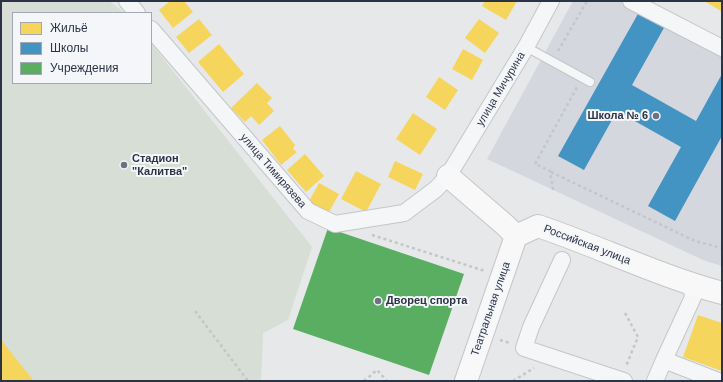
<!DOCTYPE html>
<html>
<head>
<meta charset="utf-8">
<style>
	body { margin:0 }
	#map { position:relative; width:723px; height:382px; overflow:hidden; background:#e6e8ea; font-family:Arial,sans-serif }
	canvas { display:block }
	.frame { position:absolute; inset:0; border:2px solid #2b3445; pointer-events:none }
	.legend { position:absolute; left:12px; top:12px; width:140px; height:72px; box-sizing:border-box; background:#f4f6f9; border:1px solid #a4a8b1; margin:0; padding:5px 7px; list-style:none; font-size:12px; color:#2b3445 }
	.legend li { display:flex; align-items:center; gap:8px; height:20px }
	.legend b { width:20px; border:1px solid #a4a8b1 }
</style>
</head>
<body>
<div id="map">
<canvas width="723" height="382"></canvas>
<div class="frame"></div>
<ul class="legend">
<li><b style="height:11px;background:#f6d55c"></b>Жильё</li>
<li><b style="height:11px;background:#4393c3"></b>Школы</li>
<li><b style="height:11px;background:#5aae61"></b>Учреждения</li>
</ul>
</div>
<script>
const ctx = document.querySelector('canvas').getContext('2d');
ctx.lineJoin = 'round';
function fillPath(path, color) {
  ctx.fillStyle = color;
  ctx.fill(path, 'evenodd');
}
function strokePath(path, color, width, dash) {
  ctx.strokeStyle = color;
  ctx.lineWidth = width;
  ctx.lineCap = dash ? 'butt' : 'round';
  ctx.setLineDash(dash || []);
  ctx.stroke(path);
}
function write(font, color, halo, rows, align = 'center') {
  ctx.font = font + ' Arial,sans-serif';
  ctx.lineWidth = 4;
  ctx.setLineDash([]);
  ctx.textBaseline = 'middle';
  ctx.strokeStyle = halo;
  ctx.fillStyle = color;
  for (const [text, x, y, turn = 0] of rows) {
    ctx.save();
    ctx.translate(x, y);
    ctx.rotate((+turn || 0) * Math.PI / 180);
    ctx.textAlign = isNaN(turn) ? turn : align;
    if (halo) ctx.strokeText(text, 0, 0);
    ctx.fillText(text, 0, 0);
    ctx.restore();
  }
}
const built = new Path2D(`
	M573 1H622L722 54V266L703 260 487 159Z`);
const green = new Path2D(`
	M1 1H109L125 13H13V83H151V43L312 247 288 320 263 333 261 381H1Z`);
const homes = new Path2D(`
	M170 1H184L193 12 173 28 159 10Z
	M485 1H517L506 20 482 6Z
	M704 1H722V9L721 11Z
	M199 19 212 35 189 53 176 37Z
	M479 19 499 33 485 53 465 38Z
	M219 44 244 74 223 92 198 62Z
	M463 49 483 60 472 80 452 69Z
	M439 77 458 90 445 110 426 97Z
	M257 83 272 98 267 103 274 111 259 125 251 116 245 122 231 108Z
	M413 113 437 129 420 155 396 139Z
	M280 126 295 145 293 149 297 152 281 165 262 140Z
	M305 154 324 176 306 192 287 170Z
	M395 161 423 174 415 190 388 177Z
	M356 171 381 184 366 212 341 199Z
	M319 183 339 194 328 214 308 203Z
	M698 315 722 323V371L683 357Z
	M1 340 34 381H1Z`);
const schools = new Path2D(`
	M639 12 665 26 632 85 696 121 722 74V136L675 221 648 206 681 147 617 111 584 170 558 156Z`);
const public = new Path2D(`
	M328 228 464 274 429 375 293 329Z`);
const path = new Path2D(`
	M558 51 587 1
	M551 172 695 241 722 248
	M553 190 550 171 535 164 577 87
	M372 235 485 271
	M195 311 248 381
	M625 313 638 337 626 366
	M500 340 510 343
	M364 381 377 370 387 381
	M513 381 534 368`);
const lane = new Path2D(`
	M526 47 590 82`);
const street = new Path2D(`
	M127 1 137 13
	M631 1 722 48
	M151 29 308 211 335 224 404 213 436 189 448 176 526 47 551 1
	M562 260 531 327 524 348 624 381
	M691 285 693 297 664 360 718 381
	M655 381 664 360`);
const secondary = new Path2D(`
	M448 176 505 225 516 236 538 226C600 247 659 276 722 293
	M466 381 516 236`);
const markers = [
	[656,116,4,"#6c737f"],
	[124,165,4,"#6c737f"],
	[378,301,4,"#6c737f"]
];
const streetNames = [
	["улица Мичурина",501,89,-59],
	["улица Тимирязева",273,171,49],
	["Российская улица",587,245,21],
	["Театральная улица",491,309,-71]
];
const poiNames = [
	["Школа № 6",648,116,"right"],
	["Стадион",132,159],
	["\"Калитва\"",132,172],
	["Дворец спорта",386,301]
];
fillPath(built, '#d4d7dd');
fillPath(green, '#d6ded6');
fillPath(homes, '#f6d55c');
fillPath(schools, '#4393c3');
fillPath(public, '#5aae61');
strokePath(lane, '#c4c6c8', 10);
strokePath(street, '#c4c6c8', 18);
strokePath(secondary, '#c4c6c8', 24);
strokePath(path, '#c5c6ca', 2.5, [3, 3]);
strokePath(lane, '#f5f6f7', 8);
strokePath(street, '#f5f6f7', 16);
strokePath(secondary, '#f8f8f8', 22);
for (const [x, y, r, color] of markers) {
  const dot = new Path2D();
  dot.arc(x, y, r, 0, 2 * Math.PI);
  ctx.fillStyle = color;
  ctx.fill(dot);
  strokePath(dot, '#f4f6f9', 1.5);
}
write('11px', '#2b3445', '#f4f6f9', streetNames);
write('bold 11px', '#2b3445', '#f4f6f9', poiNames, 'left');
</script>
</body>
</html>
